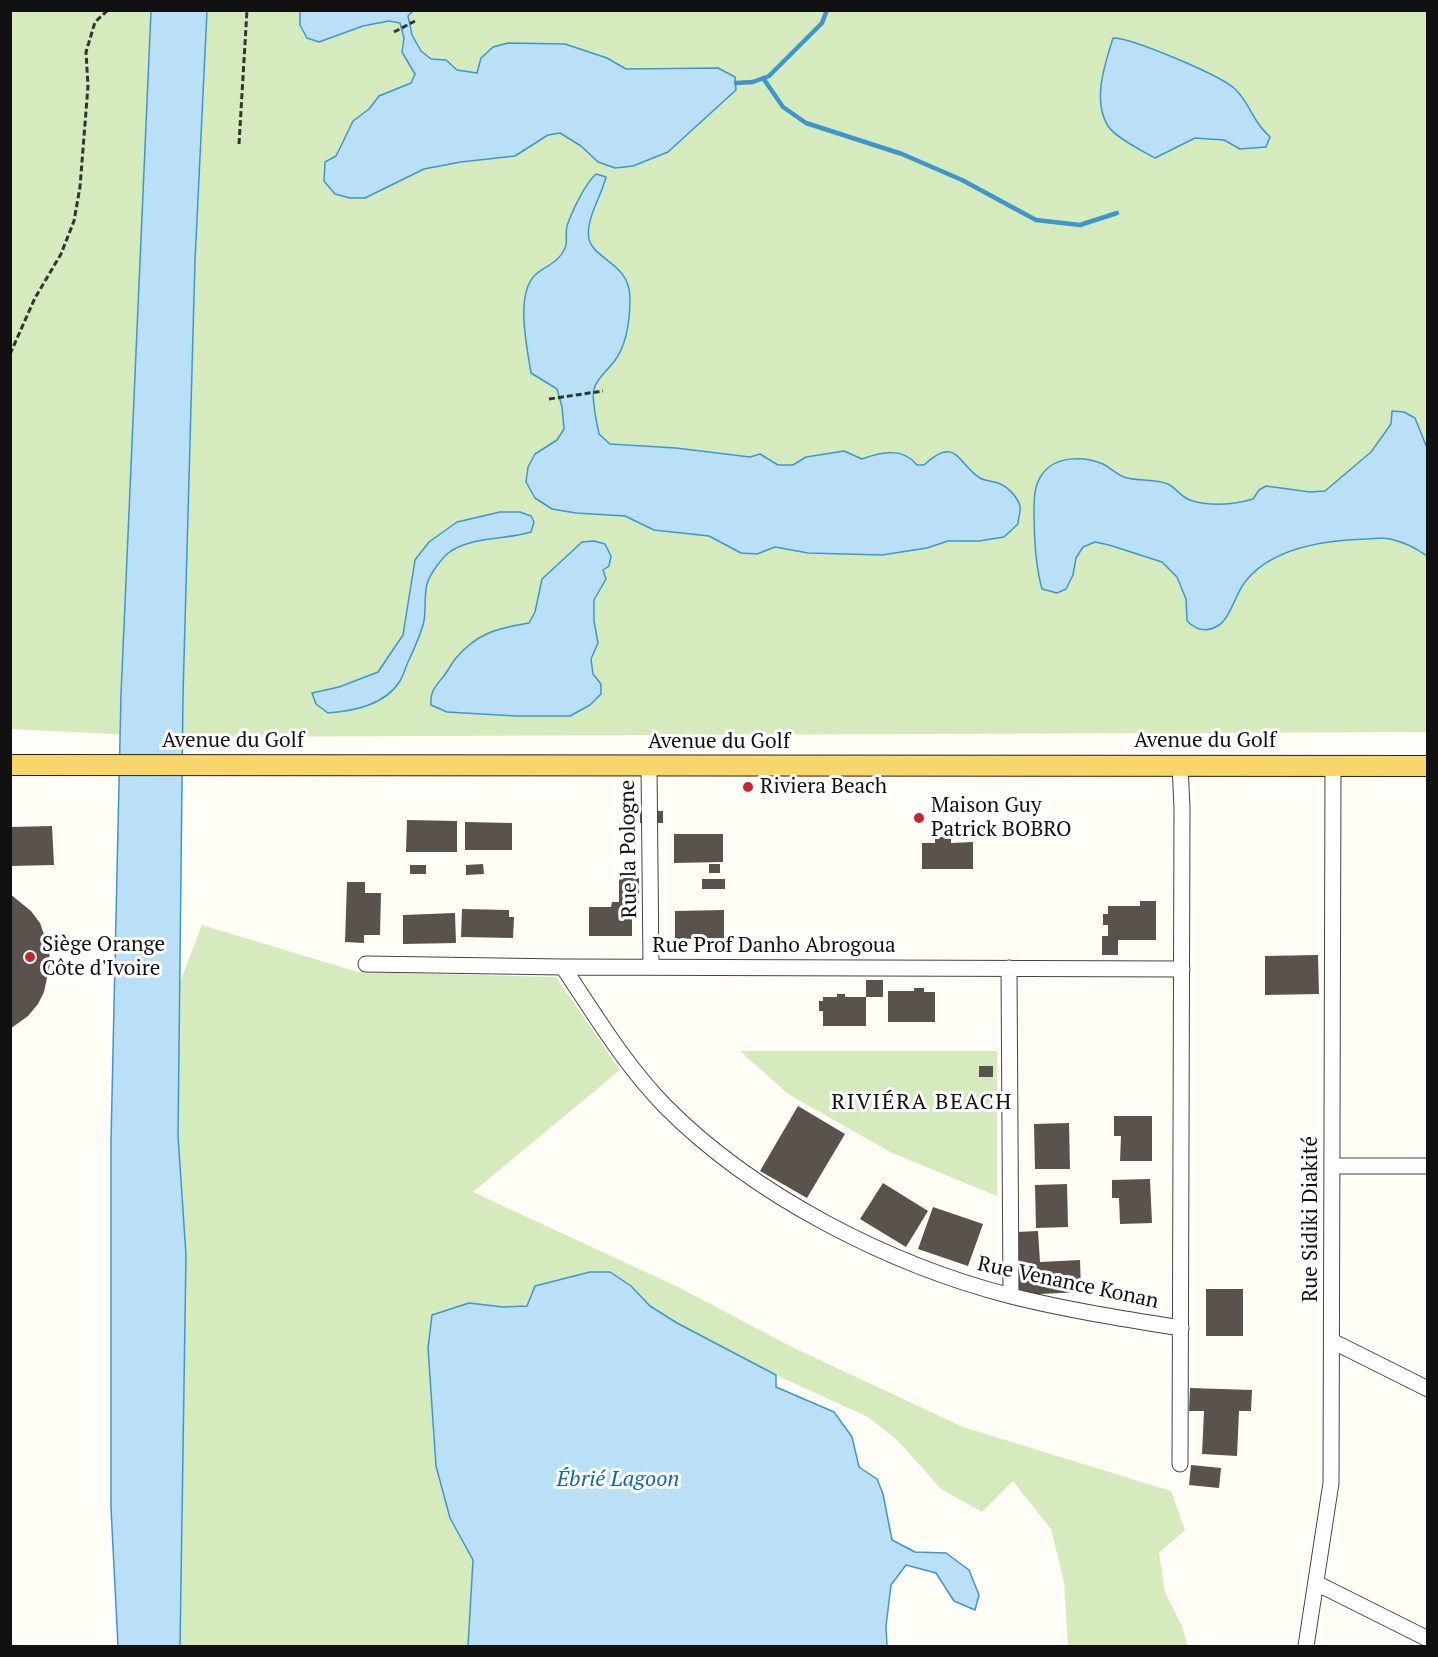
<!DOCTYPE html>
<html>
<head>
<meta charset="utf-8">
<style>
	body { margin:0 }
	#map { position:relative; width:1438px; height:1657px; overflow:hidden; background:#fffdf5; font-family:"PT Serif",serif }
	canvas { display:block }
	.frame { position:absolute; inset:0; border:12px solid #111; pointer-events:none }
</style>
</head>
<body>
<div id="map">
<canvas width="1438" height="1657"></canvas>
<div class="frame"></div>
</div>
<script>
const ctx = document.querySelector('canvas').getContext('2d');
ctx.lineJoin = 'round';
function fillPath(path, color) {
  ctx.fillStyle = color;
  ctx.fill(path, 'evenodd');
}
function strokePath(path, color, width, dash) {
  ctx.strokeStyle = color;
  ctx.lineWidth = width;
  ctx.lineCap = dash ? 'butt' : 'round';
  ctx.setLineDash(dash || []);
  ctx.stroke(path);
}
function write(font, color, halo, rows, align = 'center') {
  ctx.font = font + ' "PT Serif",serif';
  ctx.lineWidth = 6;
  ctx.setLineDash([]);
  ctx.textBaseline = 'middle';
  ctx.strokeStyle = halo;
  ctx.fillStyle = color;
  for (const [text, x, y, turn = 0] of rows) {
    ctx.save();
    ctx.translate(x, y);
    ctx.rotate((+turn || 0) * Math.PI / 180);
    ctx.textAlign = isNaN(turn) ? turn : align;
    if (halo) ctx.strokeText(text, 0, 0);
    ctx.fillText(text, 0, 0);
    ctx.restore();
  }
}
const green = new Path2D(`
	M10 11H1427V732L174 737 11 729Z
	M202 925 358 972 556 977 620 1070 473 1192 680 1288 794 1348 963 1427 1171 1491 1185 1530 1159 1553 1165 1592 1182 1626 1188 1646H1068L1064 1582 1051 1529 1013 1481 982 1512 941 1489 899 1442 868 1417 776 1375 677 1323 650 1306 631 1286 610 1272 528 1306 503 1307 450 1518 473 1560 468 1646H180L186 1255 178 1136 180 982Z
	M740 1051H997V1196L892 1153 788 1094Z`);
const water = new Path2D(`
	M151 11H207L195 261 183 696 178 1136 186 1255 180 1646H118L111 1508V1141L121 694Z
	M300 11H413L408 16 412 35 421 51 431 59 446 60 457 70 477 73 481 58 493 47 508 43 565 44 607 58 626 69 718 68 735 77 736 90 668 152 633 166 615 168 598 162 581 146 560 133 548 135 515 156 461 162 424 169 365 198H350L335 194 324 181 325 162 336 156 353 121 369 109 379 96 411 83 415 74 402 52 404 38 400 23 389 21 363 26 319 42 307 38 300 25Z
	M1113 38C1132 38 1220 75 1235 89 1246 99 1250 112 1258 123 1261 128 1266 133 1270 137L1266 147 1240 149 1224 140 1195 138 1155 158C1142 151 1116 138 1108 126 1092 100 1105 64 1113 38Z
	M596 174 606 177C602 195 585 220 589 239 594 260 630 263 630 298 630 319 627 346 613 363 606 372 597 378 594 389 591 399 597 423 599 434L610 444 676 448 750 457 760 454 778 465H793L806 457 844 451 862 459C882 452 903 447 917 465H924C957 434 958 465 980 478 985 481 992 481 998 483 1007 486 1017 496 1020 506 1021 511 1018 519 1018 524L1004 537 979 541H948L927 548 882 555 808 553 775 547 757 554 741 553 709 536 654 530 625 516 576 513 552 509 535 498 526 482 528 467 535 454 557 440 564 429 562 407 557 389 531 373C527 347 515 295 535 275 546 265 559 263 565 248 568 241 565 233 567 226 572 211 585 184 596 174Z
	M1392 411 1404 412 1415 418 1427 448V556C1416 548 1404 542 1390 539 1383 537 1374 539 1367 539 1326 540 1272 547 1245 582 1236 593 1230 618 1219 625 1207 633 1197 631 1187 621L1186 599 1177 577 1162 562 1109 545 1095 542 1083 547 1076 558 1073 575 1066 589 1057 593 1042 589C1035 564 1034 538 1034 512 1034 501 1034 486 1041 476 1054 455 1084 456 1103 464 1111 468 1118 476 1127 478 1139 481 1156 479 1168 484 1176 488 1181 497 1190 500 1211 507 1232 505 1253 499L1259 490 1266 486 1310 492 1325 491 1371 452 1391 424Z
	M500 512H520L531 516 534 522 531 532C505 540 475 536 451 551 442 557 430 574 427 584 424 596 426 609 424 621 421 634 415 647 409 660 406 666 404 674 400 681 385 705 354 711 328 713L316 704 312 693 339 687 378 672 403 635 415 560 429 542 457 522Z
	M594 541 605 544 611 556 609 566 603 570 606 579 594 600V621L598 643 591 659 593 674 601 684V694L590 705 570 716H516L447 712 431 705C430 691 435 687 443 677 448 671 451 664 456 658 477 633 498 628 529 623L535 612 542 579 582 542Z
	M590 1272H610L631 1286 650 1306 677 1323 776 1375V1387L834 1412 852 1437 859 1467 877 1479 883 1494 892 1540 915 1552 946 1553 969 1570 979 1595 975 1610 954 1601 936 1573 906 1565 891 1585 886 1626 887 1646H468L473 1560 450 1518 436 1466 428 1348 432 1315 469 1303 503 1307 527 1306 535 1286Z`);
const stream = new Path2D(`
	M763 78 783 107 806 123 902 154 962 180 1036 220 1080 225 1117 213
	M736 83 753 82 769 76 822 23 827 10`);
const building = new Path2D(`
	M640 810 663 811V823H640Z
	M407 820 457 821V852H406Z
	M465 822 512 823V850H465Z
	M52 826 54 865 10 866V827Z
	M674 834H723V862L674 863Z
	M935 837H951V843L973 842V869H922V843H935Z
	M483 864 484 874 466 875V865Z
	M709 864H720V873H709Z
	M410 865H426V874H410Z
	M619 878H639V905H632V936H589V907H611L612 902H619Z
	M702 879H725V889H702Z
	M347 882H365V893H381L380 935H364V943L345 942Z
	M10 894 31 911 40 923 49 949 50 964 44 992 38 1004 28 1016 10 1029Z
	M1140 901H1156V940H1118V955H1102V936H1108V925H1103V914H1108V906H1140Z
	M462 909 509 910V917H514L513 938 461 937Z
	M724 910V938L675 939V911Z
	M455 913 456 943 403 944V915Z
	M1318 955 1319 994 1265 995V956Z
	M866 980H883V997H866Z
	M914 988H924V992H935V1022H888V991H914Z
	M837 994H845V997H866V1026H823V1011H819V1001H823V997H837Z
	M979 1066H993V1077H979Z
	M798 1106 845 1134 807 1198 760 1171Z
	M1114 1116H1152V1161H1120L1121 1136H1114Z
	M1069 1123 1070 1169H1035L1034 1124Z
	M1150 1179 1152 1223 1120 1224 1119 1198H1112V1180Z
	M883 1183 928 1211 906 1247 860 1219Z
	M1067 1184 1068 1227 1036 1228 1035 1185Z
	M933 1207 983 1224 968 1266 918 1249Z
	M1038 1231 1040 1262 1080 1260 1081 1292 1019 1295 1016 1232Z
	M1206 1289H1243V1336H1206Z
	M1190 1388 1252 1390 1251 1411H1239L1237 1456 1202 1454 1204 1411H1189Z
	M1191 1465 1221 1468 1219 1488 1189 1485Z`);
const path = new Path2D(`
	M394 32 415 21
	M239 144 247 10
	M10 354 35 298 61 254 74 221 80 187 88 86 86 52 95 22 108 10
	M549 399 603 391`);
const minor = new Path2D(`
	M649 766 651 966
	M366 964 563 967 1182 969
	M563 967C595 1015 625 1065 665 1106 754 1196 890 1265 1011 1296 1067 1310 1124 1319 1181 1328
	M1009 968 1011 1296
	M1333 1166H1428
	M1332 1341 1428 1389
	M1180 1464 1182 808 1180 765
	M1316 1583 1428 1639
	M1306 1646 1331 1483 1333 766`);
const major = new Path2D(`
	M10 765 1428 766`);
const markers = [
	[748,787,6,"#c4262e"],
	[919,818,6,"#c4262e"],
	[30,957,6,"#c4262e"]
];
const streetNames = [
	["Avenue du Golf",233,741],
	["Avenue du Golf",1205,741],
	["Avenue du Golf",719,742],
	["Rue la Pologne",629,849,-91],
	["Rue Prof Danho Abrogoua",774,946],
	["Rue Sidiki Diakité",1311,1219,-90],
	["Rue Venance Konan",1068,1283,12]
];
const poiNames = [
	["Riviera Beach",760,787],
	["Maison Guy",931,806],
	["Patrick BOBRO",931,830],
	["Siège Orange",42,945],
	["Côte d'Ivoire",42,969]
];
const neighbourhoodNames = [
	["RIVIÉRA BEACH",922,1103]
];
const waterNames = [
	["Ébrié Lagoon",618,1480]
];
fillPath(green, '#d5ebbd');
fillPath(water, '#b9e0f7');
strokePath(water, '#3f96cf', 1.5);
strokePath(stream, '#3f96cf', 4.5);
fillPath(building, '#5a524d');
strokePath(minor, '#444', 17);
strokePath(major, '#222', 22);
strokePath(path, '#333', 3, [6, 3]);
strokePath(minor, '#fff', 15);
strokePath(major, '#f9d66b', 20);
for (const [x, y, r, color] of markers) {
  const dot = new Path2D();
  dot.arc(x, y, r, 0, 2 * Math.PI);
  ctx.fillStyle = color;
  ctx.fill(dot);
  strokePath(dot, '#fff', 2);
}
write('21px', '#111', '#fff', streetNames);
write('21px', '#111', '#fff', poiNames, 'left');
ctx.letterSpacing = '1.5px';
write('22px', '#111', '#fff', neighbourhoodNames);
ctx.letterSpacing = '0px';
write('italic 22px', '#1768a6', '#fff', waterNames);
</script>
</body>
</html>
